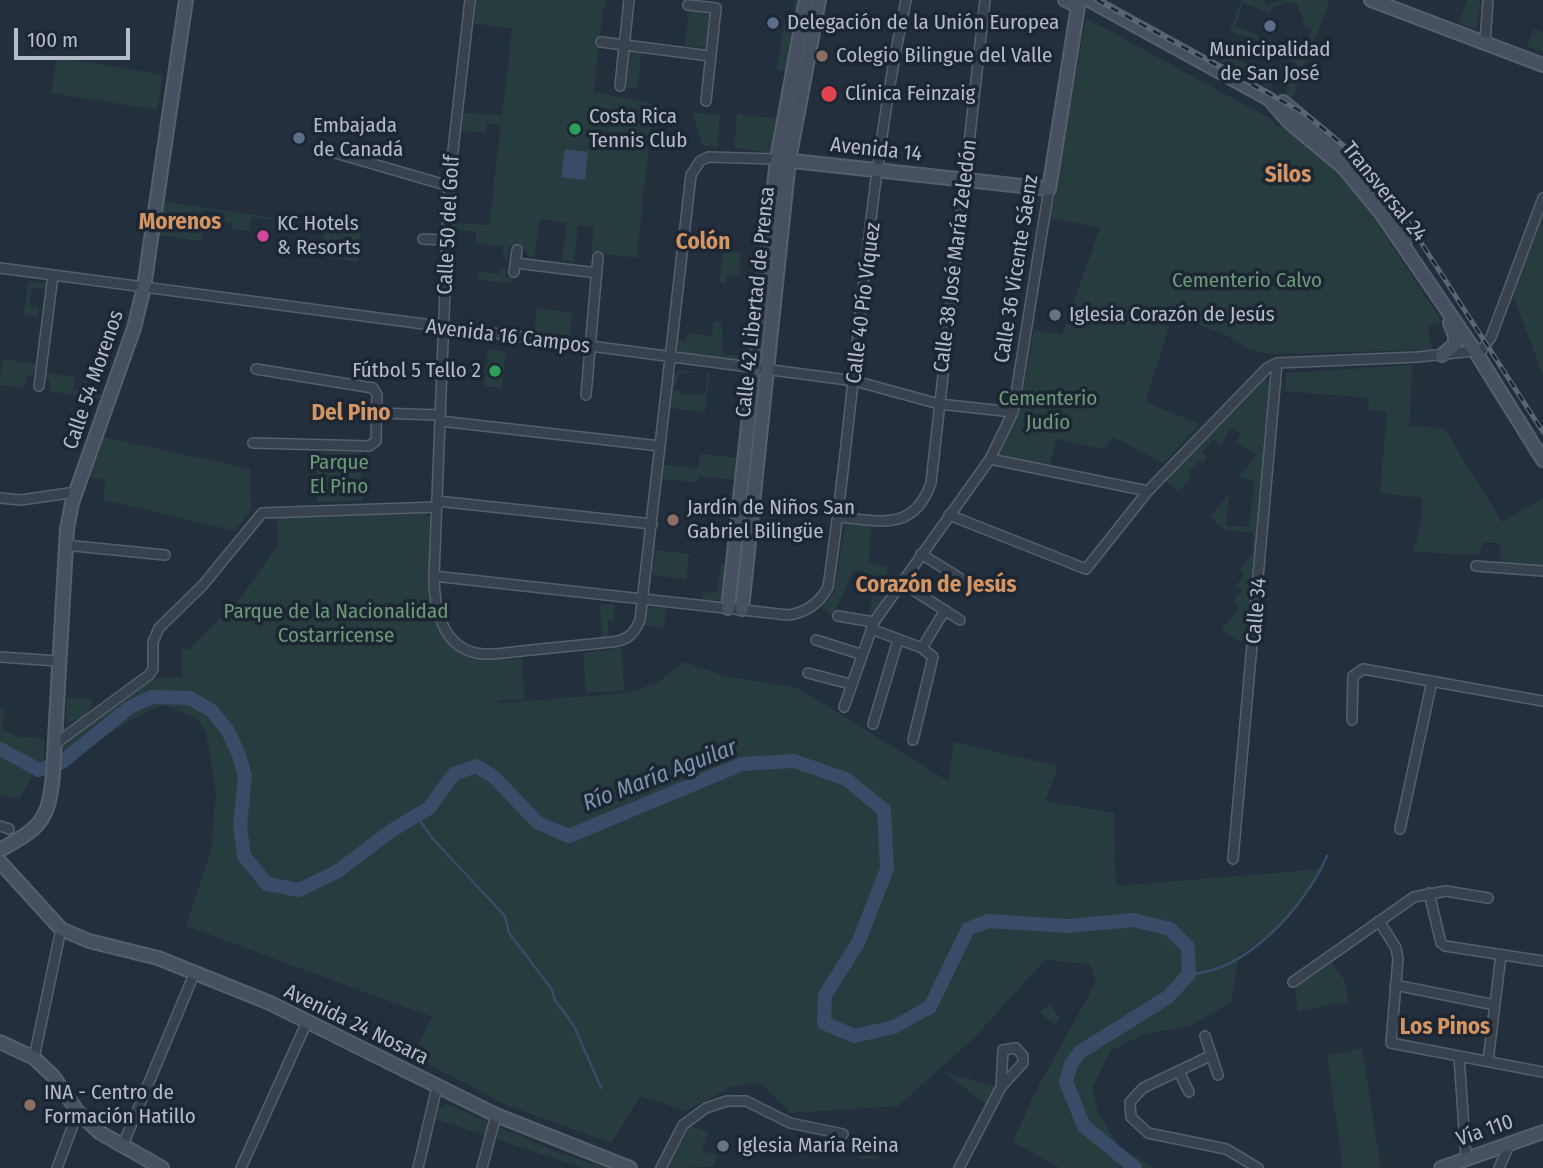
<!DOCTYPE html>
<html>
<head>
<meta charset="utf-8">
<style>
	body { margin:0 }
	#map { position:relative; width:1543px; height:1168px; overflow:hidden; background:#242f3e; font-family:"Fira Sans Condensed",sans-serif }
	canvas { display:block }
	.scale { position:absolute; left:14px; top:28px; width:116px; height:32px; box-sizing:border-box; border:4px solid #b4bcc9; border-top:0; padding-left:9px; font-size:21px; line-height:24px; white-space:nowrap; color:#b4bcc9; -webkit-text-stroke:5px #1d2633; paint-order:stroke }
</style>
</head>
<body>
<div id="map">
<canvas width="1543" height="1168"></canvas>
<div class="scale">100 m</div>
</div>
<script>
const ctx = document.querySelector('canvas').getContext('2d');
ctx.lineJoin = 'round';
function fillPath(path, color) {
  ctx.fillStyle = color;
  ctx.fill(path, 'evenodd');
}
function strokePath(path, color, width, dash) {
  ctx.strokeStyle = color;
  ctx.lineWidth = width;
  ctx.lineCap = dash ? 'butt' : 'round';
  ctx.setLineDash(dash || []);
  ctx.stroke(path);
}
function write(font, color, halo, rows, align = 'center') {
  ctx.font = font + ' "Fira Sans Condensed",sans-serif';
  ctx.lineWidth = 7;
  ctx.setLineDash([]);
  ctx.textBaseline = 'middle';
  ctx.strokeStyle = halo;
  ctx.fillStyle = color;
  for (const [text, x, y, turn = 0] of rows) {
    ctx.save();
    ctx.translate(x, y);
    ctx.rotate((+turn || 0) * Math.PI / 180);
    ctx.textAlign = isNaN(turn) ? turn : align;
    if (halo) ctx.strokeText(text, 0, 0);
    ctx.fillText(text, 0, 0);
    ctx.restore();
  }
}
const green = new Path2D(`
	M475 0H607L606 8H603L594 92 653 104 637 258 591 252 594 227 578 225 574 262 562 260 566 223 540 219 534 257 527 255 524 248 509 245 507 258H502L504 246 476 244V232L453 229V223L489 225 501 125 487 124 486 133 462 131 464 113 502 115 512 29 472 23Z
	M795 0H799L786 71 777 70 784 24H791Z
	M1241 0H1264L1267 5 1282 0H1330L1291 102 1283 98 1296 63 1285 59 1275 48 1230 31ZM1288 2 1297 4 1304 20 1303 25 1312 29 1303 51 1279 42 1277 48 1269 45 1271 39 1267 38 1265 43 1258 40 1259 35 1235 26 1243 3 1270 13 1272 8Z
	M1467 0H1480L1477 30 1459 23Z
	M689 11 712 14 708 48 685 46Z
	M1086 18 1265 116 1323 157 1363 201 1442 322 1428 327 1432 350 1272 354 1250 350 1228 336 1173 315 1145 402 1200 424 1164 463 1113 437 1103 449 1056 439 1050 466 999 455 1019 410 1034 330 1062 335 1100 228 1050 218Z
	M1534 29 1543 32V52L1527 46Z
	M627 52 641 53 638 89 622 87Z
	M1221 52 1275 77 1270 88 1218 59Z
	M57 57 163 75 157 110 51 93Z
	M692 112 720 115 718 147 703 146Z
	M737 114 779 119 775 153 734 148Z
	M161 201 360 231 358 262 321 256 324 226 251 217 249 231 231 229 232 223 225 222V213L205 210 201 241 156 235Z
	M1543 217V376L1512 293Z
	M757 236 764 237 758 300H751Z
	M723 251 741 253 739 275 726 276V283L719 282Z
	M500 269H507L506 277 513 278 512 283 478 280 479 272 499 274Z
	M28 281 47 283 46 289 32 288 30 306 39 308 38 316 24 315Z
	M537 308 572 313 569 338 534 333Z
	M714 321 721 322 723 354 745 356 747 339 755 340 750 363 678 354 677 340 686 341 687 333 712 336Z
	M488 349 506 351 502 388 484 386Z
	M2 359 36 364 33 376 26 377 25 388 0 385Z
	M1413 365 1409 426 1444 428 1502 522 1543 498V566L1504 564 1499 556 1500 543 1483 542 1479 555 1413 552 1420 528 1422 498 1380 493 1387 412 1368 410 1369 398 1285 391 1286 373Z
	M679 370 710 374 705 412 670 408 673 376ZM689 372 707 374 706 394 681 395V391H674L679 374Z
	M45 373 75 377 73 390 101 394 100 399 49 391 50 383Z
	M1263 378 1271 381V385L1249 638 1240 642 1221 630 1238 610 1234 600 1242 590 1236 585 1244 576 1240 568 1252 554 1253 533 1226 530 1210 517 1229 494 1226 526 1249 527 1254 480 1238 478 1256 456 1236 441 1241 434 1232 428 1220 445 1213 439 1202 452 1208 457 1202 464 1199 461 1188 473 1191 477 1179 491 1166 481 1255 382Z
	M104 437 250 469 251 509 235 531 103 500 105 480 90 477Z
	M317 452H361L362 501 317 502Z
	M700 454 739 458 736 480 698 476 697 482 662 479 663 465 698 468Z
	M424 511 431 519C430 567 417 642 478 659 491 662 508 659 522 659L525 700H499V703L627 693 659 682 684 662 725 676 798 688 948 781 954 742 1058 766 1045 801 1114 813 1116 886 1323 869 1281 926 1239 955 1231 1002 1190 1026 1144 1034 1110 1051 1092 1088 1098 1112 1119 1147 1156 1168H1060L1013 1142 1033 1096 1096 982 1090 964 1045 960 974 1038 898 1106 791 1113 760 1083 731 1087 686 1111 640 1096 611 1143 504 1104 413 1056 432 1017 186 926 211 850 216 794 206 732 196 718 164 705C124 719 92 746 59 771L63 744 155 678 182 677V649H190L242 596 278 545 277 518Z
	M845 525 871 526 869 563 887 567 889 593 872 617 869 615 876 576 854 570 832 617 822 607 834 593Z
	M655 550 689 554 686 579 652 575Z
	M721 565 727 566 723 600 702 601 703 592 717 593Z
	M600 604 615 605 614 620 608 621 609 637 602 638Z
	M645 607 666 608 664 628 643 625Z
	M622 648 624 691 586 693 583 653Z
	M66 698 92 699 89 716 67 723Z
	M0 708H4L3 730 19 737 44 738V765H35L0 745Z
	M0 757 33 775 19 799 0 796Z
	M1332 963 1345 981 1348 1002 1298 1011 1295 987Z
	M1050 1004 1060 1018 1054 1024 1039 1012Z
	M1362 1048 1381 1168H1343L1327 1056Z
	M944 1072 997 1087 987 1105Z
	M447 1104 555 1151 606 1168H583L436 1119 439 1109Z
	M690 1126 708 1132 702 1151 717 1155 713 1167 668 1168Z
	M879 1139 878 1159H861L852 1140Z`);
const water = new Path2D(`
	M565 149 588 152 585 180 561 177Z`);
const stream = new Path2D(`
	M417 816 432 838 505 916 509 933 551 988 555 1000 574 1026 601 1088
	M1189 974C1246 973 1306 905 1327 856`);
const river = new Path2D(`
	M0 749 39 770 62 762 130 707 152 697 190 698 212 711 228 731 239 755 245 776 240 826 244 856 267 884 299 890 338 871 391 831 429 808 454 774 476 766 494 777 538 823 569 836 742 764 794 761 846 779 884 810 887 869 858 943 825 995 824 1023 854 1036 894 1027 930 1007 968 929 988 921 1068 926 1133 920 1170 929 1188 947 1189 974 1168 997 1080 1052 1071 1064 1066 1082 1084 1126 1135 1168`);
const street = new Path2D(`
	M470 0 449 186 434 576C434 609 443 651 483 654 499 655 516 651 531 650 558 647 585 645 612 642 628 640 634 634 640 620L691 175 700 161 708 157 777 159
	M688 5 716 8 706 101
	M601 42 710 56
	M1485 43 1488 0
	M620 86 629 0
	M325 150 449 186
	M423 239 447 240
	M516 263 597 273
	M0 268 855 381 939 404 1013 412
	M514 272 517 250
	M39 386 53 275
	M586 395 598 257
	M377 413 440 415
	M440 421 660 446
	M253 443 369 446 376 441 377 395 373 388 256 369
	M990 459 1148 491
	M0 498 21 500 76 492
	M437 501 652 524
	M949 515 1086 569 1148 491 1267 368 1277 363 1418 357 1482 350 1491 337 1543 198
	M838 517C880 521 914 532 931 483L985 0
	M65 545 165 555
	M921 554 971 585
	M1476 566 1543 571
	M434 576 788 615C805 613 820 603 828 587 857 392 865 193 906 0
	M902 583 960 620
	M838 616 874 622
	M871 629 922 648 933 657 913 740
	M816 640 860 654
	M922 648 945 610
	M0 657 58 661
	M808 673 850 684
	M844 707 874 622 990 459 1013 412 1049 189
	M1352 720 1353 676 1363 669 1543 701
	M873 724 898 640
	M55 744 149 675 153 669V642L159 628 203 585 262 513 437 507
	M0 826 9 829
	M1400 829 1432 681
	M1233 859 1277 363
	M1429 893 1441 943 1445 946 1543 961
	M1379 921 1396 948 1398 959 1391 1043 1543 1072
	M1293 982 1414 897 1446 891 1488 898
	M1395 985 1495 1005
	M1205 1036 1218 1075
	M1212 1055 1143 1088 1130 1102 1131 1117 1148 1133 1226 1149 1258 1168
	M1459 1056 1466 1158
	M34 1058 61 929
	M1488 1061 1501 955
	M1179 1072 1189 1092
	M122 1147 195 972
	M57 1168 78 1112
	M241 1168 307 1022
	M418 1168 437 1087
	M482 1168 496 1115
	M661 1168 683 1125 706 1108 727 1101H746L790 1123 843 1134
	M959 1168 1001 1087 1023 1063V1056L1016 1048 1003 1050 1001 1087
	M1499 1168 1510 1143`);
const secondary = new Path2D(`
	M1065 0 1078 6
	M1089 0 1269 99 1289 122 1343 167 1381 213 1475 351 1543 460
	M1371 0 1543 65
	M1283 102 1330 141 1364 175 1408 237
	M784 160 1049 189 1079 0
	M1442 355 1455 344V336L1450 323
	M728 608 777 159 806 0
	M742 609 789 160 819 0
	M0 850C40 828 49 821 53 774L67 529 72 503 134 328 144 287 186 0
	M0 862 61 929 89 941 158 958 270 1003 496 1115 630 1168
	M0 1042 34 1058 53 1076 78 1112 99 1132 162 1168
	M1441 1168 1543 1132`);
const rail = new Path2D(`
	M1097 0 1304 113 1361 160 1404 216 1543 432`);
const markers = [
	[773,23,7,"#5c6f8a"],
	[1270,26,7,"#5c6f8a"],
	[822,56,7,"#8d6e63"],
	[829,94,9,"#e0444e"],
	[575,129,7,"#2e9e5b"],
	[299,138,7,"#5c6f8a"],
	[263,236,7,"#d1479c"],
	[1055,315,7,"#6b7280"],
	[495,371,7,"#2e9e5b"],
	[673,520,7,"#8d6e63"],
	[30,1105,7,"#8d6e63"],
	[723,1146,7,"#6b7280"]
];
const poiNames = [
	["Delegación de la Unión Europea",787,23],
	["Municipalidad",1270,50,"center"],
	["de San José",1270,74,"center"],
	["Colegio Bilingue del Valle",836,56],
	["Clínica Feinzaig",845,94],
	["Costa Rica",589,117],
	["Tennis Club",589,141],
	["Embajada",313,126],
	["de Canadá",313,150],
	["KC Hotels",277,224],
	["& Resorts",277,248],
	["Iglesia Corazón de Jesús",1069,315],
	["Fútbol 5 Tello 2",481,371,"right"],
	["Jardín de Niños San",687,508],
	["Gabriel Bilingüe",687,532],
	["INA - Centro de",44,1093],
	["Formación Hatillo",44,1117],
	["Iglesia María Reina",737,1146]
];
const streetNames = [
	["Avenida 14",876,150,6],
	["Transversal 24",1384,192,51],
	["Calle 50 del Golf",449,225,-87],
	["Calle 38 José María Zeledón",956,256,-83],
	["Calle 36 Vicente Sáenz",1017,269,-81],
	["Calle 42 Libertad de Prensa",756,302,-84],
	["Calle 40 Pío Víquez",864,303,-83],
	["Avenida 16 Campos",508,337,7],
	["Calle 54 Morenos",94,380,-71],
	["Calle 34",1257,611,-85],
	["Avenida 24 Nosara",356,1025,26],
	["Vía 110",1485,1131,-19]
];
const parkNames = [
	["Cementerio Calvo",1247,281],
	["Cementerio",1048,399],
	["Judío",1048,423],
	["Parque",339,463],
	["El Pino",339,487],
	["Parque de la Nacionalidad",336,612],
	["Costarricense",336,636]
];
const neighbourhoodNames = [
	["Silos",1288,176],
	["Morenos",180,223],
	["Colón",703,243],
	["Del Pino",351,414],
	["Corazón de Jesús",936,586],
	["Los Pinos",1445,1028]
];
const waterNames = [
	["Río María Aguilar",660,776,-21]
];
fillPath(green, '#263c3f');
fillPath(water, '#394c67');
strokePath(stream, '#394c67', 2.5);
strokePath(river, '#394c67', 14);
strokePath(street, '#565f6c', 12);
strokePath(secondary, '#565f6c', 16);
strokePath(street, '#38414e', 9);
strokePath(secondary, '#465061', 12);
strokePath(rail, '#5a6575', 5);
strokePath(rail, '#1d2633', 2.5, [8]);
for (const [x, y, r, color] of markers) {
  const dot = new Path2D();
  dot.arc(x, y, r, 0, 2 * Math.PI);
  ctx.fillStyle = color;
  ctx.fill(dot);
  strokePath(dot, '#1d2633', 2.5);
}
write('21px', '#b4bcc9', '#1d2633', poiNames, 'left');
write('21px', '#b4bcc9', '#1d2633', streetNames);
write('21px', '#6b9a76', '#1d2633', parkNames);
write('bold 23px', '#d59563', '#1d2633', neighbourhoodNames);
write('italic 23px', '#7c92b1', '#1d2633', waterNames);
</script>
</body>
</html>
